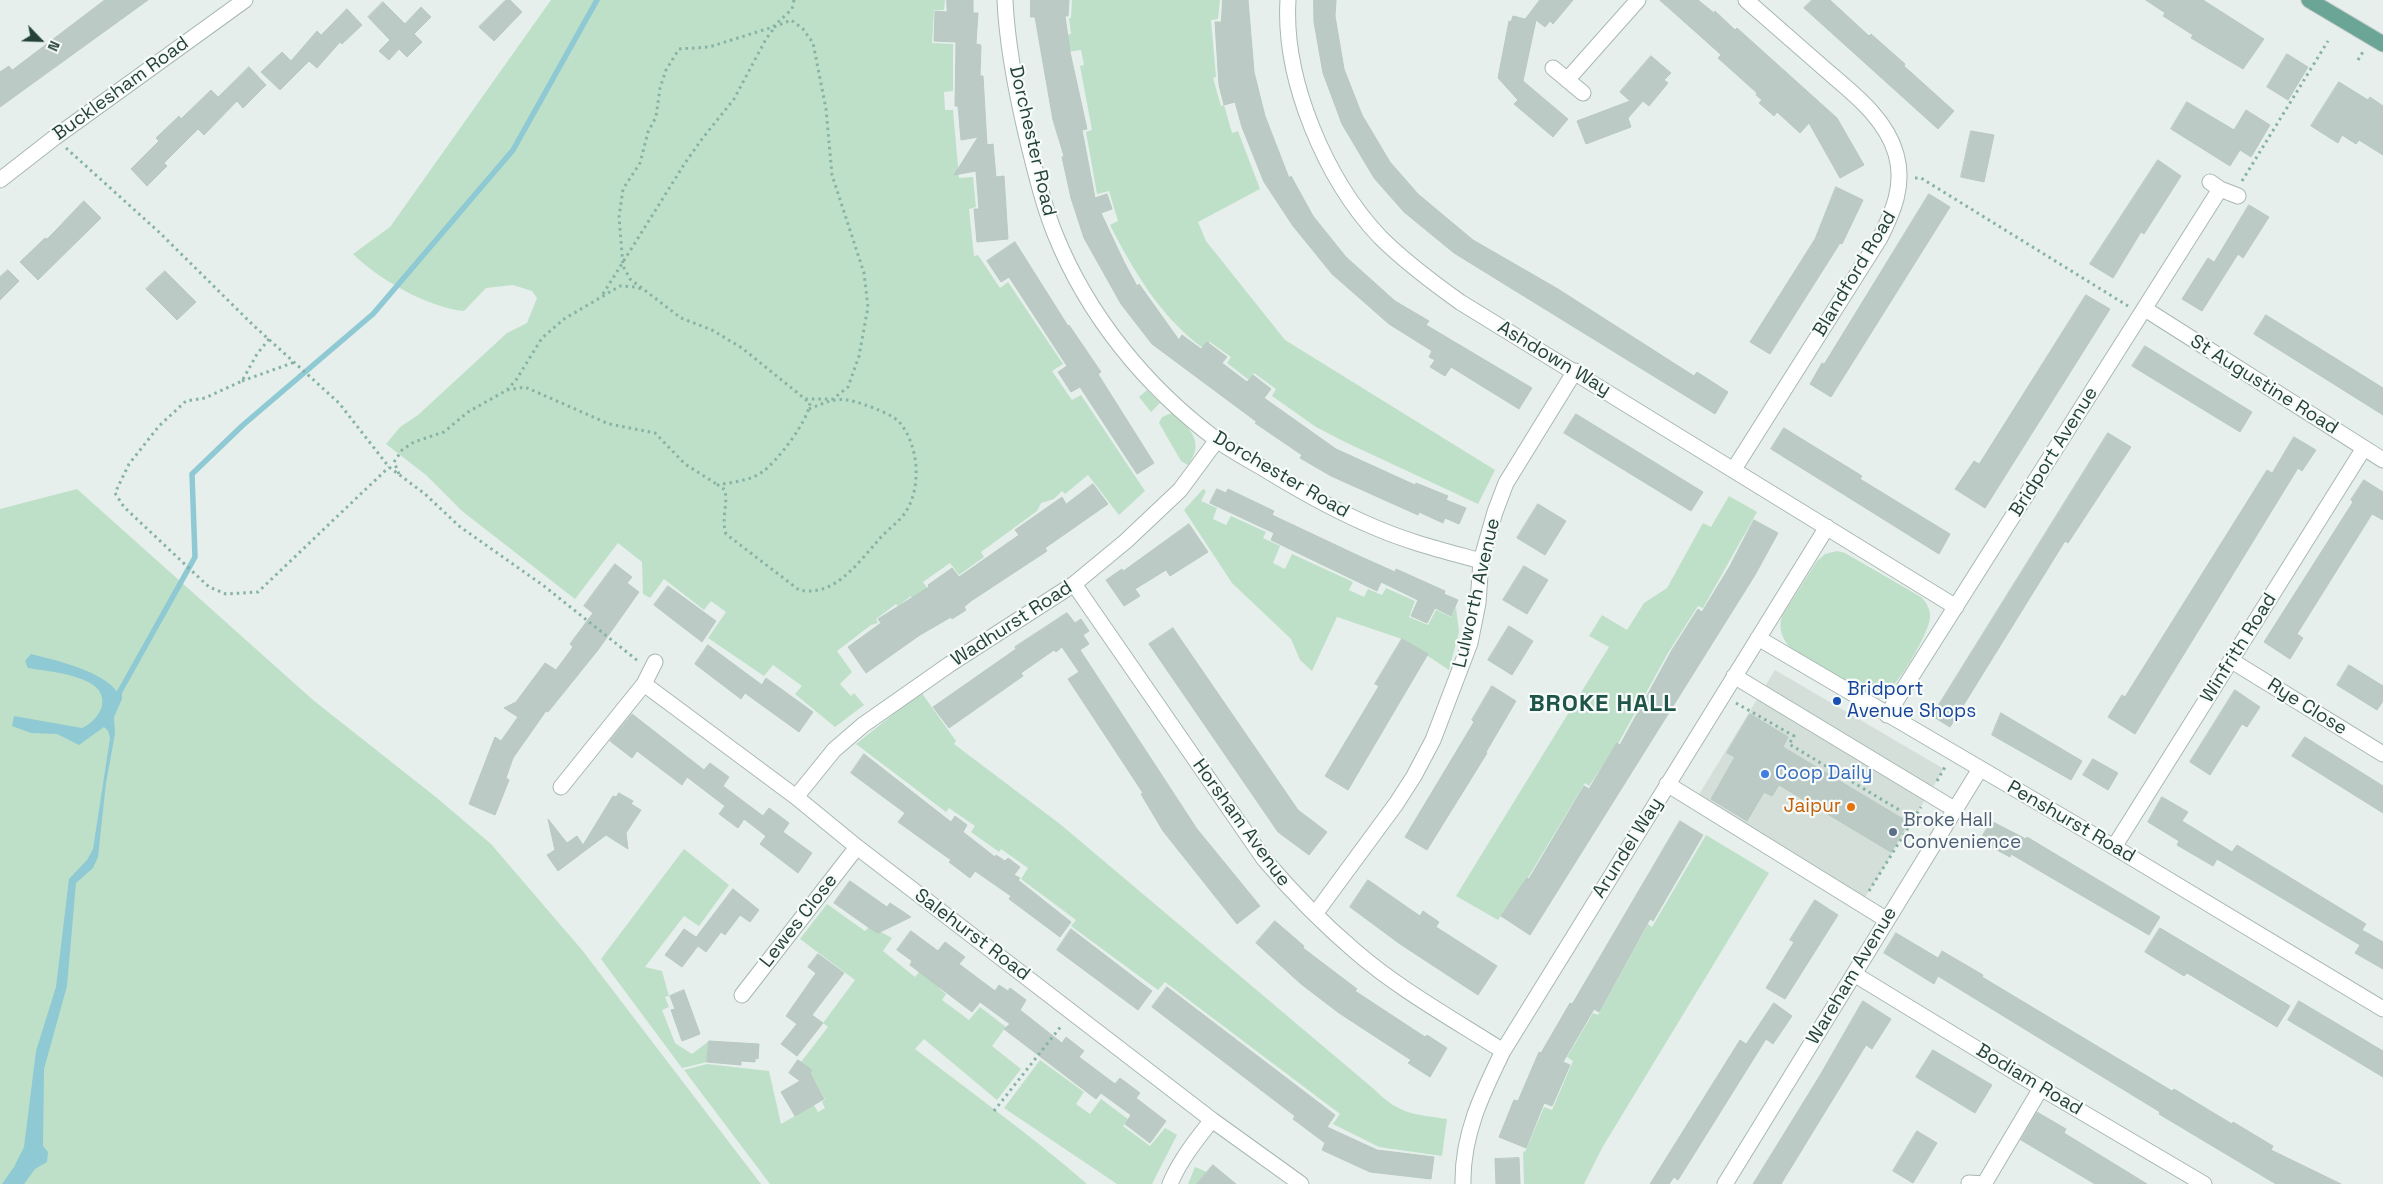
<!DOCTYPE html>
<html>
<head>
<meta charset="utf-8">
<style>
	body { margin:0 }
	#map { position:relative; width:2383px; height:1184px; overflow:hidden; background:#e6efeb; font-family:"Space Grotesk",sans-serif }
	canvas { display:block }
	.north { position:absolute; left:15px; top:15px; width:50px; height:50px; -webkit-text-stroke:4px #f7fbf9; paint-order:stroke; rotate:114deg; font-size:14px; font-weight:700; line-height:20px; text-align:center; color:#24423a }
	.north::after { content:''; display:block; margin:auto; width:18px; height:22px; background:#24423a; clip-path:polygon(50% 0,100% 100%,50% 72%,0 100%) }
</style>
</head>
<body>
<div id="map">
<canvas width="2383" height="1184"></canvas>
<div class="north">N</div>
</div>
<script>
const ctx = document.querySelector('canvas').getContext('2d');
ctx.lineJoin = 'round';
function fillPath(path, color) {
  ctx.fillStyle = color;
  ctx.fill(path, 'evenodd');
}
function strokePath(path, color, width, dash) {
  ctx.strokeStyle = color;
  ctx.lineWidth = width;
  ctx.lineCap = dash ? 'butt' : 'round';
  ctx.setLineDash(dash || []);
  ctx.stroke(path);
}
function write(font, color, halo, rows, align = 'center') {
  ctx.font = font + ' "Space Grotesk",sans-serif';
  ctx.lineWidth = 4.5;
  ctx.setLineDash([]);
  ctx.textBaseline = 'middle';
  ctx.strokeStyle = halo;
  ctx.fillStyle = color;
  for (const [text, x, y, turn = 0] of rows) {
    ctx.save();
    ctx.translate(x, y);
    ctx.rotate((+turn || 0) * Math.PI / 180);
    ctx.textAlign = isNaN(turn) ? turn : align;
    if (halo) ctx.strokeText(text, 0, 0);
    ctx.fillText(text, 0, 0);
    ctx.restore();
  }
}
const built = new Path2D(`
	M1775 670 1944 769 1861 904 1695 801Z`);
const green = new Path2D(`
	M551 0H945L944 10H934L932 43 953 44V91L944 92 945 110H953L959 178 973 177 976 207 969 209 974 256 978 255 1000 288 1008 282 1063 364 1052 371 1072 400 1081 395 1145 491 1119 515 1088 475 1065 494 1062 491 1054 499 1041 503 1037 511 981 552 984 557 959 575 950 563 923 582 928 589 913 599 911 596 898 606 896 604 876 619 878 623 871 625 837 651 852 672 840 684 851 696 854 693 864 705 835 727 795 694 802 686 773 665 764 676 708 638 726 612 711 601 704 610 664 579 650 598 643 594 642 562 618 543 575 599 462 511 426 475 386 444 400 427 418 415 507 333 527 323 537 298 532 291 513 285 486 288 464 311C429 308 378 279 353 254L390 227Z
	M1072 0H1220L1218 19 1211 20 1216 77 1213 78 1221 106 1224 105 1232 133 1238 131 1260 189 1198 222 1206 241 1285 340 1495 470 1478 504 1345 442 1316 427 1272 396 1276 389 1254 373 1249 380 1227 363 1231 357 1210 342 1203 348C1161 318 1133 270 1110 225L1118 221 1109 191 1097 194 1086 132 1092 130 1080 66 1084 65 1081 50 1067 52 1065 35 1071 34 1069 18H1071Z
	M1147 390 1160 403 1151 412 1139 397Z
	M1172 413C1191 429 1205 442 1188 465L1181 461 1159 423 1162 417Z
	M77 489 313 700 437 798 491 844 582 950 761 1184H0V509Z
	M1203 489 1206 491 1201 501 1217 508 1213 519 1226 525 1231 516 1266 532 1263 538 1280 546 1273 563 1285 569 1292 554 1353 582 1349 590 1364 597 1368 589 1382 595 1386 588 1415 601 1409 617 1428 625 1436 610 1451 617 1456 607 1459 632 1449 670 1402 639 1337 617 1312 671 1300 660 1291 639 1232 583 1184 510Z
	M1729 496 1757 512 1703 608 1698 606 1668 653 1619 742 1589 786 1585 783 1529 876 1498 920 1456 896 1609 647 1589 636 1602 615 1627 630 1644 603 1667 588 1703 523 1711 527Z
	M1837 551 1845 553 1921 597C1927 603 1930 609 1930 617 1930 631 1900 682 1888 691 1882 696 1874 695 1866 695L1790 648C1782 637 1778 629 1782 616L1817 561 1825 554Z
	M921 692 956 741 954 744 1060 824 1375 1090C1400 1115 1414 1114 1447 1119L1442 1156 1379 1147 1333 1124 1340 1114 1165 982 1158 990 1071 926 1076 920 1021 879 1028 868 1001 849 999 852 971 832 975 826 949 808 946 812 856 744Z
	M1706 835 1769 873 1602 1148 1584 1184H1524L1523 1151 1525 1152 1544 1107 1552 1110 1573 1061 1567 1057 1593 1013 1598 1015 1648 924 1652 927Z
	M684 849 729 885 699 926 684 916 645 967 662 971 669 996 665 997 669 1007 662 1010 675 1043 692 1054 709 1041 707 1062 682 1068 601 959Z
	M827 904 865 931 870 926 892 938 883 951 915 977 927 962 947 978 939 988 946 994 942 1000 969 1020 980 1007 1006 1027 992 1046 1021 1069 997 1100 924 1039 915 1049C973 1094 1032 1136 1087 1184H770L684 1070 707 1064 769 1071 781 1124 814 1105 818 1112 825 1108 822 1102 825 1099 810 1073 812 1070 801 1062 828 1027 823 1023 855 980 800 939Z
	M1040 1060 1084 1092 1076 1104 1090 1114 1101 1099 1128 1119 1123 1126 1150 1146 1165 1128 1177 1135 1152 1184H1117L1004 1108Z
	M1195 1167 1207 1172 1197 1184H1188Z`);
const water = new Path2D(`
	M31 654C55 660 104 671 118 693L122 684V699L114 717 115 734 106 783 98 857 93 868 76 883 67 986 44 1069 43 1146 48 1152 47 1162 35 1169 24 1184H2L14 1167 24 1147 36 1051 56 987 69 879 87 860 93 849 110 738 108 731 104 727 79 745 57 734 31 733 12 726 14 716 82 728C91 724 99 716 102 706 109 675 49 672 28 668L25 661Z`);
const stream = new Path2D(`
	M119 693 195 557 192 474 243 425 373 314 513 150 597 0`);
const building = new Path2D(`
	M105 0H148L0 107V72L9 66 12 70Z
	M506 0H510L522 12 494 41 479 27Z
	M947 0H973V13H978L976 44 981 45 980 76H983L987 145 993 144 996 177 1004 176 1008 239 977 242 974 209H979L976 171 954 175 978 137 961 140 958 106H955L956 42 934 41 935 11 947 12Z
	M1031 0H1069L1068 16H1065L1070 52 1087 129 1082 130 1095 198 1107 194 1112 209 1101 213 1124 262 1137 286 1139 284 1179 340 1182 335 1201 349 1207 342 1227 357 1222 363 1247 382 1253 375 1271 389 1264 398 1336 449 1415 485 1416 483 1448 496 1446 500 1466 508 1459 524 1445 518 1443 523 1419 512 1418 515 1331 476 1300 458 1302 455 1255 423 1257 422 1152 344 1121 304 1084 238 1071 198 1062 157 1064 156 1053 120 1035 17H1031Z
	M1223 0H1248L1254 72 1265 116 1289 178 1291 176 1313 216 1346 257 1395 301 1429 321 1426 325 1532 388 1519 409 1451 367 1445 376 1430 367 1435 360 1429 357 1432 351 1389 324 1332 274 1293 226 1264 182 1242 127 1235 102 1224 105 1219 85 1215 22H1221Z
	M1314 0H1336L1335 16 1344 69 1362 115 1390 162 1418 194 1473 240 1558 289 1694 376 1697 372 1728 392 1715 414 1454 253 1404 212 1374 178 1342 124 1323 73 1314 22Z
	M1540 0H1573L1553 24 1550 21 1545 27 1536 20 1523 81 1568 119 1553 137 1514 104 1518 100 1498 78 1509 21 1511 22 1513 16 1525 19Z
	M1660 0H1698L1714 13 1715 11 1735 30 1737 28 1837 118 1864 165 1840 178 1809 123 1800 133 1777 112 1774 116 1759 103 1762 100 1756 95 1757 93 1718 58 1721 55Z
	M1812 0H1830L1869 36 1871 34 1905 64 1904 66 1954 111 1938 129 1804 8Z
	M2146 0H2203L2264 39 2243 69 2191 38 2193 35 2163 16 2165 13Z
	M383 2 405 24 421 7 431 17 414 34 422 42 407 57 399 49 389 60 379 51 390 40 368 17Z
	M347 9 362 25 342 44 340 42 317 68 309 61 280 90 261 72 282 52 291 61 317 31 321 35Z
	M2287 54 2308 67 2288 100 2267 87Z
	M1651 56 1671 73 1664 80 1668 83 1649 106 1643 101 1628 118 1631 127 1586 144 1577 121 1630 101 1620 92Z
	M249 67 266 85 243 108 237 101 204 135 198 129 164 163 167 166 147 186 131 169 159 141 156 138 179 116 181 119 211 90 218 97Z
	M2339 82 2368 100 2370 97 2383 106V155L2359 140 2356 144 2342 135 2338 143 2311 126Z
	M2187 102 2234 130 2246 110 2270 125 2251 157 2240 150 2230 166 2171 129Z
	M1971 131 1994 135 1984 182 1961 177Z
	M2158 160 2181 176 2144 234 2141 232 2113 278 2090 264Z
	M1836 187 1863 200 1842 244 1840 243 1770 354 1750 342 1815 239Z
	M1929 194 1950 207 1831 397 1810 384 1822 363 1824 364Z
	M84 201 101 218 38 280 20 262 45 238 47 239Z
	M2249 205 2269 217 2243 258 2238 254 2202 311 2182 299 2208 258 2214 262Z
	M1015 242 1068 326 1069 325 1101 372 1098 374 1154 463 1137 474 1080 387 1071 392 1058 372 1067 366 1009 277 1001 282 987 261Z
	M8 270 19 281 0 300V277Z
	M165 271 196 302 177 320 146 289Z
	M2086 295 2110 309 1985 508 1955 489 1974 461 1979 464Z
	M2266 315 2383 388V415L2254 334Z
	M2145 346 2252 412 2240 432 2132 366Z
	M1576 414 1703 492 1691 511 1564 433Z
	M1784 428 1862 476 1860 479 1950 534 1939 554 1771 449Z
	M2108 433 2131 447 2068 543 2065 541 1950 727 1932 716Z
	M2294 437 2316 450 2302 471 2298 468 2135 734 2108 717 2122 695 2125 697 2267 470 2272 473Z
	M2364 480 2383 492V520L2372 514 2297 634 2303 638 2290 659 2264 642 2353 502 2351 500Z
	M1093 484 1108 504 1045 548 1047 551 971 601 964 607 966 610 952 619 951 617 920 635 866 673 848 647 881 623 878 619 929 587 928 585 952 568 959 577 1019 535 1015 530 1062 497 1066 504Z
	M1217 489 1226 493 1228 489 1274 511 1272 515 1357 555 1395 572 1396 569 1445 591 1444 594 1458 600 1451 616 1435 608 1427 623 1411 616 1418 600 1381 582 1377 591 1271 540 1274 533 1210 503Z
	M1538 504 1566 521 1545 555 1517 538Z
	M1754 520 1778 533 1755 575 1530 935 1501 916 1527 878 1529 879 1584 786 1589 789 1617 743 1620 745 1672 650 1698 609 1702 612 1730 566Z
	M1189 524 1208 552 1170 576 1166 570 1135 589 1140 596 1124 606 1106 580 1122 569 1123 571Z
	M615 564 632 577 627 583 639 592 598 650 548 712 546 711 513 758 506 778 509 780 495 815 469 804 495 737 501 741 518 717 504 708 516 702 545 663 556 670 573 647 570 644 593 613 584 606Z
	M1524 566 1548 580 1527 614 1503 600Z
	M668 586 716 621 702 642 654 605Z
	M1067 613 1075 623 1081 619 1089 631 1083 635 1089 644 1080 650 1197 829 1260 906 1237 924 1163 831 1141 794 1143 793 1068 679 1079 672 1062 647 1056 652 1054 650 1021 673 1023 676 949 728 933 707 1016 649 1015 647Z
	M1509 626 1533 641 1512 675 1488 660Z
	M1173 628 1298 810 1327 832 1309 855 1278 832 1149 644Z
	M1402 639 1428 654 1348 790 1325 776 1379 686 1375 684Z
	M708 645 762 685 766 678 813 712 799 732 745 693 741 699 695 664Z
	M2349 665 2383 686V701L2377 710 2337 685Z
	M1492 686 1516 701 1486 752 1487 753 1427 850 1405 837 1474 722 1472 720Z
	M2235 690 2260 707 2247 727 2242 724 2210 775 2190 762Z
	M2001 713 2082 761 2071 780 1992 735Z
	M632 714 704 770 710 763 729 777 723 786 763 816 769 808 789 823 783 832 812 853 798 873 760 844 766 836 744 819 738 828 719 814 725 806 687 777 682 785 637 751 632 758 610 741Z
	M1750 714 1788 737 1783 747 1908 822 1891 852 1779 785 1772 796 1764 792 1747 821 1711 799 1735 757 1727 753Z
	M2305 737 2383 786V813L2292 756Z
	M864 754 951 822 955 816 967 825 963 832 995 857 996 855 1005 861 1008 858 1020 867 1014 875 1020 878 1018 880 1071 922 1060 937 1009 899 1011 896 975 871 970 878 949 862 951 860 898 822 905 813 851 773Z
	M2093 759 2118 773 2108 790 2083 775Z
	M619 793 633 801 631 804 641 810 626 833 628 849 606 835 558 871 547 855 555 850 548 819 567 843 577 836 583 845 613 796 616 797Z
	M2162 797 2188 812 2182 821 2232 852 2237 845 2366 924 2362 930 2383 942V969L2355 953 2360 945 2217 859 2213 866 2177 845 2179 841 2148 822Z
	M1680 821 1703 835 1653 921 1650 919 1599 1012 1594 1009 1563 1062 1570 1065 1552 1106 1544 1103 1526 1148 1499 1137 1514 1100 1518 1101 1539 1052 1541 1053 1570 1003 1572 1004Z
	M1991 821 2026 839 2027 837 2160 917 2149 935 2011 854 2010 857 1980 841Z
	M1368 880 1420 916 1423 911 1439 922 1436 927 1497 966 1478 995 1400 944 1350 907Z
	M850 881 887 907 890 903 911 917 878 933 868 927 834 903Z
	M733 889 759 910 750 922 740 915 725 935 721 932 706 952 698 946 682 967 665 955 684 929 696 937Z
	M1815 900 1838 915 1785 999 1766 988 1794 942 1790 940Z
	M1275 921 1304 946 1303 948 1357 989 1355 991 1425 1037 1427 1035 1447 1048 1430 1077 1408 1063 1411 1060 1339 1013 1301 984 1256 943Z
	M2160 928 2290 1006 2277 1027 2187 973 2184 976 2145 952Z
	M1071 929 1152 991 1138 1010 1057 950Z
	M911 931 938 951 945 942 965 957 959 964 995 991 999 985 1008 991 1010 988 1026 1000 1020 1010 1062 1043 1066 1037 1084 1051 1079 1057 1115 1084 1120 1078 1140 1093 1136 1098 1166 1121 1150 1143 1125 1124 1131 1115 1101 1093 1096 1099 1004 1029 1010 1024 980 1002 972 1012 910 965 912 961 897 950Z
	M1896 933 1938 958 1942 951 1983 975 1982 977 2172 1091 2174 1089 2232 1124 2233 1122 2273 1146 2271 1150 2341 1184H2276L2159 1114 2160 1112 1938 976 1934 984 1884 953Z
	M818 954 844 973 812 1015 823 1023 797 1056 781 1044 797 1024 786 1016 816 973 808 967Z
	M1167 987 1335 1115 1327 1127 1377 1150 1434 1157 1431 1179 1370 1172 1322 1150 1325 1143 1293 1119 1295 1116 1152 1007Z
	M684 990 700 1034 682 1041 671 1010 675 1009 670 996Z
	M1863 1001 1891 1019 1872 1049 1866 1045 1781 1184H1753L1819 1077Z
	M2299 1001 2383 1051V1077L2288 1020Z
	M1774 1003 1792 1016 1773 1044 1766 1039 1678 1180 1674 1177 1669 1184H1650L1740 1040 1746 1044Z
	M709 1041 759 1044 758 1059 755 1058V1062L741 1061V1065L707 1062Z
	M1933 1050 1992 1085 1975 1113 1916 1077Z
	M798 1060 812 1070 810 1073 824 1099 795 1116 781 1092 800 1081 789 1073Z
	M2037 1112 2066 1129 2064 1133 2147 1184H2095L2021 1140Z
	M1917 1131 1937 1143 1913 1183 1893 1171Z
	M1519 1158 1520 1184H1496L1495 1159Z
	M1213 1165 1236 1184H1197Z`);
const path = new Path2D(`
	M794 0 792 9 773 27 709 47 679 49 666 70 660 88 656 117 648 132 640 163 623 189 619 217 623 266 630 279 681 318 712 330 742 348 810 403C808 421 777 462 762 472 750 481 732 482 718 485L725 490C728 506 721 519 726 534L799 590C834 597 856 565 876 543 884 532 897 524 905 513 922 488 919 446 900 423 894 416 883 412 874 408 843 397 840 396 809 409
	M774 27 791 20 803 29 813 43 826 109 832 175 864 273 868 307 859 356 848 387 833 399H805
	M2358 60 2364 50
	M66 148 160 233 253 325 339 403 389 467 425 494 459 526 544 586 638 661
	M1915 178H1921L2128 306
	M2242 181 2328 41
	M603 294 685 163 702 139 734 99 766 39 775 27
	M269 339 257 354 242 381 205 398 186 401 159 426 129 464 115 493 124 507 209 587 226 594 258 592 389 467
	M242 381 295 362
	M507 390 525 387 609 424 655 433 685 464 718 485
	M399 474 394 462 402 450 414 442 444 432 468 412 507 390 516 380 542 338 564 319 620 286 636 287 644 290
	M1736 703 1794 736 1789 744 1926 826
	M1937 781 1945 767
	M1869 891 1921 807
	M994 1111 1062 1025`);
const minor = new Path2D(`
	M1005 0C1007 47 1017 96 1028 142 1036 174 1043 204 1055 234 1088 316 1146 387 1217 440 1233 452 1253 462 1271 473 1304 493 1338 512 1374 527 1408 542 1445 551 1481 561
	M1288 0C1283 80 1326 180 1380 237 1405 262 1432 282 1460 302L1956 607
	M1553 68 1583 93
	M1567 80 1638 0
	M0 180 54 138 245 0
	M2210 182 2220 189 2238 196
	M2145 309 2383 460
	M1734 469 1880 238C1893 212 1905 185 1896 154 1885 115 1847 89 1818 63 1794 42 1770 21 1746 0
	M1074 584 1264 859C1292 892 1322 923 1355 951 1400 990 1453 1019 1503 1051
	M1758 638 2114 847 2383 1009
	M2232 661 2383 754
	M1734 676 1954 809
	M644 684 796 797 857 847 1212 1120 1301 1184
	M1887 715 2220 189
	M1667 784 1887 920
	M561 787 644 684 655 662
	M796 797 834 750 863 725 950 664 1074 584 1126 541 1180 490 1217 440
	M2114 847 2364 448
	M1315 914 1396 804 1414 776 1433 740 1470 643 1478 603 1481 561 1495 512 1506 483 1575 371
	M1854 974 2041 1088 2204 1184
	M742 995 857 847
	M1969 1183 1984 1184
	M1170 1184C1180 1160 1196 1140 1212 1120
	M1463 1184C1462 1135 1482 1094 1503 1051L1827 527
	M1725 1184 1980 769
	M1984 1184 2041 1088`);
const major = new Path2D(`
	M2309 0 2383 44`);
const markers = [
	[1837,701,5,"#1a4fb4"],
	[1765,774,5,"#3f7fe0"],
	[1851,807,5,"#e8710a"],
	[1893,832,5,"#5c6f8a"]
];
const streetNames = [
	["Bucklesham Road",121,89,-36],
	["Dorchester Road",1032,141,77],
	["Blandford Road",1855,274,-59],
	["Ashdown Way",1554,359,31],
	["St Augustine Road",2264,385,32],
	["Bridport Avenue",2054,452,-58],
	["Dorchester Road",1281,475,30],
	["Lulworth Avenue",1477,593,-77],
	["Wadhurst Road",1012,624,-33],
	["Winfrith Road",2239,648,-58],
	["Rye Close",2307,707,32],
	["Penshurst Road",2071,822,30],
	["Horsham Avenue",1241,823,54],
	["Arundel Way",1628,848,-58],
	["Lewes Close",799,921,-52],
	["Salehurst Road",972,935,37],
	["Wareham Avenue",1852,976,-59],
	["Bodiam Road",2029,1080,31]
];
const transitNames = [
	["Bridport",1847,690],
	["Avenue Shops",1847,712]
];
const shopNames = [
	["Coop Daily",1775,774]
];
const foodNames = [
	["Jaipur",1841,807]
];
const serviceNames = [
	["Broke Hall",1903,821],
	["Convenience",1903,843]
];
const districtNames = [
	["BROKE HALL",1603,704]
];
fillPath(built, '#d4dfda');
fillPath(green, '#bfe0c8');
fillPath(water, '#8ec9d4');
strokePath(stream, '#8ec9d4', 5.5);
fillPath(building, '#bbcac4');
strokePath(building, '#b8c9c2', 1);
strokePath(minor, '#a8b8b2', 17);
strokePath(major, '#c2cac8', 17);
strokePath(path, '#86b3a5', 3, [2.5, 4]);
strokePath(minor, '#fff', 15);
strokePath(major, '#6aa596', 15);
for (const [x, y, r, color] of markers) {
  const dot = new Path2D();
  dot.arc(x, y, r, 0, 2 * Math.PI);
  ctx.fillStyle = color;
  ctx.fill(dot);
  strokePath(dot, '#f7fbf9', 2);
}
write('19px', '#24423a', '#f7fbf9', streetNames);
write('19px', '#164399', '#f7fbf9', transitNames, 'left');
write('19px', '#366cbe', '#f7fbf9', shopNames, 'left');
write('19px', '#c56008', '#f7fbf9', foodNames, 'right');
write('19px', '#4e5e75', '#f7fbf9', serviceNames, 'left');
ctx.letterSpacing = '1px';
write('bold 24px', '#1f5548', '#f7fbf9', districtNames);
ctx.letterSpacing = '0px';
</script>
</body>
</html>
